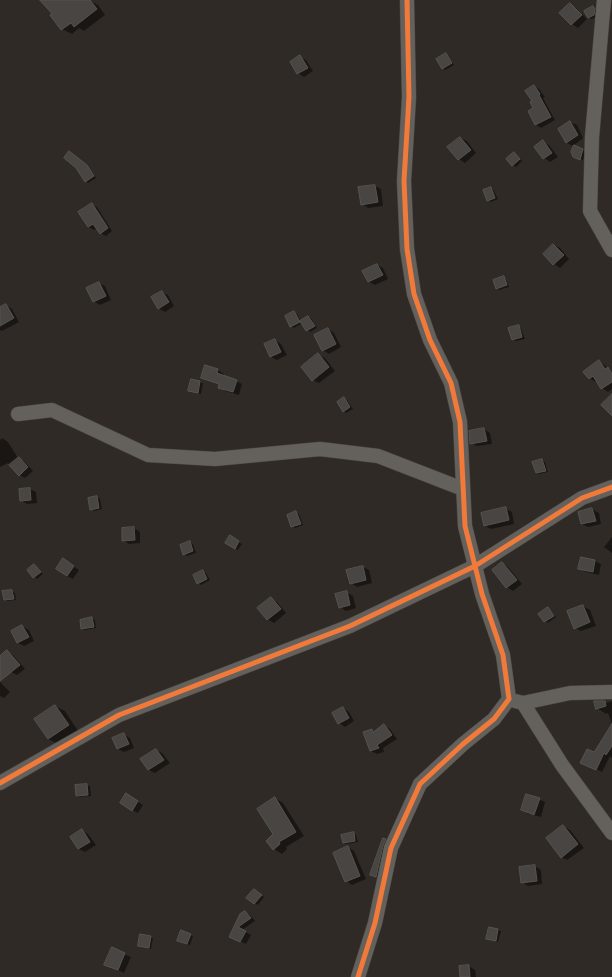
<!DOCTYPE html>
<html>
<head>
<meta charset="utf-8">
<style>
	body { margin:0 }
	canvas { display:block; background:#2f2a26 }
</style>
</head>
<body>
<canvas width="612" height="977"></canvas>
<script>
const ctx = document.querySelector('canvas').getContext('2d');
ctx.lineJoin = 'round';
function fillPath(path, color) {
  ctx.fillStyle = color;
  ctx.fill(path, 'evenodd');
}
function strokePath(path, color, width, dash) {
  ctx.strokeStyle = color;
  ctx.lineWidth = width;
  ctx.lineCap = dash ? 'butt' : 'round';
  ctx.setLineDash(dash || []);
  ctx.stroke(path);
}
const shadow = new Path2D(`
	M42 0H89L98 5 105 15 84 31 79 28 72 34 62 29 53 14Z
	M570 4 576 8 587 19 578 28 572 24 561 13Z
	M593 7 597 11V16L592 19 589 18 585 11Z
	M446 54 448 55 454 65 445 70 443 68Z
	M300 57 306 60 313 71 304 77 298 73Z
	M534 86 539 89 545 97 543 98 555 120 541 128 536 125 529 112 535 109 533 102Z
	M570 122 577 125 583 138 573 146 567 143Z
	M461 138 467 141 476 153 465 163 459 159Z
	M543 142 549 145 558 157 550 162 544 158 536 147Z
	M583 150 585 151 583 160 577 158Z
	M514 153 522 161 516 167 513 165Z
	M72 154 89 168 96 178 88 183 86 181Z
	M375 186 381 189 383 206 368 208 362 204Z
	M491 188 493 189 498 199 491 202 488 200Z
	M92 204 97 207 112 231 106 236 100 233 97 228 94 230 89 227 80 212Z
	M554 245 560 248 569 259 560 268 554 264Z
	M377 265 383 268 388 279 375 285 369 282 364 271Z
	M504 278 506 279 509 287 499 290 497 289Z
	M99 283 105 286 111 300 100 305 93 301Z
	M162 292 168 295 174 306 165 312 158 308Z
	M6 305 12 309 19 322 2 331 0 330V309Z
	M294 313 297 314 301 321 296 318 295 320 301 324 294 328 291 326Z
	M308 317 311 318 317 328 310 332 301 323V321Z
	M519 326 521 328 525 339 516 341 513 340Z
	M328 329 334 333 341 347 329 354 323 350Z
	M275 340 281 344 287 355 277 360 271 357 266 345Z
	M318 355 325 358 335 371 319 383 313 380Z
	M599 361 612 371H609L612 375V389L608 392 602 388 597 381 596 382 589 378Z
	M218 370 224 374 223 376 236 381 242 384 239 395 225 391 219 387 220 385 202 378Z
	M191 380 203 383 201 394 189 390Z
	M344 398 347 400 353 409 346 413 344 411Z
	M484 429 490 433 492 444 477 446 471 443Z
	M2 438 8 442 18 458 24 461 33 471 25 478 19 475 8 463 0 467V440Z
	M542 460 545 462 548 472 539 474 536 473Z
	M30 489 36 492 37 503 27 504 21 500Z
	M97 497 100 499 102 509 94 511 91 509Z
	M505 508 512 512 514 524 491 529 485 526 482 514Z
	M592 509 599 513 601 524 588 527 582 524Z
	M296 513 299 514 303 525 295 528 292 526Z
	M134 528 140 532V543L129 544 123 540Z
	M230 537 242 544 238 550 226 543Z
	M612 537V553L604 547Z
	M190 542 193 544 196 553 187 556 184 554Z
	M582 558 595 561 601 564 599 575 586 572 580 569Z
	M69 563 79 570 73 579 67 576Z
	M502 563 508 567 522 584 513 591 507 587 493 570Z
	M34 565 43 574 37 579 28 570Z
	M363 567 369 570 372 583 357 587 351 583Z
	M203 571 206 573 210 580 201 585 198 583Z
	M12 591 15 593 16 600 7 601 5 600 4 592Z
	M346 592 353 596 356 608 346 611 340 607Z
	M271 599 277 602 286 613 274 623 267 619Z
	M583 606 590 610 596 626 581 631 575 628Z
	M548 608 550 610 556 617 548 623 539 614Z
	M92 618 95 620 96 628 85 630 82 629Z
	M22 626 29 630 34 641 24 646 18 643 12 632Z
	M7 652 13 655 25 669 17 675 11 672 0 659Z
	M0 682 10 692 4 698 0 696Z
	M612 701V724L608 713 606 714 597 708 605 702 606 703Z
	M55 706 65 711 78 731 58 744 48 739Z
	M343 708 349 712 354 721 345 727 339 723Z
	M384 725 390 729 397 739 383 748 384 752 377 754 371 751 372 730 375 732Z
	M123 734 130 738 134 748 124 752 118 749 114 739Z
	M612 739V758L610 756 602 772 587 765 594 753Z
	M156 750 162 753 170 763 155 773 149 770 142 760Z
	M87 785 90 786 91 796 80 797 77 796Z
	M132 798 143 805 138 813 132 810Z
	M275 798 283 803 304 836 286 847 287 849 282 854 274 849Z
	M539 799 545 802 541 817 528 814 522 810Z
	M563 826 570 830 584 848 567 860 561 857Z
	M82 830 88 834 96 845 85 852 79 849Z
	M354 833 356 835 358 842 347 844 344 843Z
	M385 840 391 844 382 879 371 874Z
	M348 847 354 851 366 879 352 885 346 881Z
	M535 866 541 870 542 884 528 886 522 882Z
	M255 890 264 897 258 905 248 898Z
	M245 912 250 915 255 921 242 930 251 935 246 944 231 937Z
	M490 928 501 931 498 942 487 938Z
	M191 935 193 936 190 945 181 942Z
	M150 937 153 938 151 949 139 946Z
	M112 949 131 957 124 973 106 964Z
	M469 966 475 970 476 977H461Z`);
const building = new Path2D(`
	M40 0H90L97 9 74 27 71 23 61 30 50 15 52 14Z
	M570 3 582 15 571 25 559 13Z
	M593 6 595 9 594 15 588 18 584 11Z
	M446 53 452 63 442 69 436 59Z
	M300 55 308 68 297 74 290 62Z
	M534 85 540 94 539 95 551 117 535 125 528 111 533 108 530 102 532 101 525 91Z
	M570 121 578 135 566 143 558 129Z
	M460 137 471 150 458 160 447 147Z
	M543 140 552 153 543 159 534 147Z
	M574 145 583 149 580 160 573 157 571 152Z
	M69 151 87 165 94 176 85 182 76 168 64 158Z
	M514 152 520 159 512 166 506 159Z
	M375 185 378 202 361 205 358 187Z
	M491 187 495 198 487 201 483 190Z
	M92 203 108 228 100 234 93 224 88 227 78 212Z
	M553 244 564 255 553 265 543 254Z
	M377 264 383 275 368 282 362 271Z
	M504 276 507 285 496 289 493 280Z
	M99 282 106 296 93 302 86 288Z
	M162 291 169 302 158 309 151 297Z
	M6 304 14 318 0 326V307Z
	M294 311 300 322 290 327 285 316Z
	M308 316 315 326 306 331 300 321Z
	M519 325 522 337 512 340 508 328Z
	M328 328 336 344 322 351 314 335Z
	M275 339 281 352 270 357 264 344Z
	M318 353 329 367 312 381 301 367Z
	M599 360 605 369 608 367 612 374V382L601 389 593 376 589 379 583 372Z
	M205 365 218 369 217 373 237 380 233 392 218 388 219 384 201 378Z
	M191 379 200 381 198 393 188 391Z
	M612 394V416L601 405Z
	M344 397 350 407 343 412 337 402Z
	M484 428 487 441 470 444 469 431Z
	M19 457 28 467 19 476 9 465Z
	M542 459 546 471 536 473 532 462Z
	M30 488 31 500 20 501 19 489Z
	M97 496 99 508 90 510 88 498Z
	M506 507 509 520 484 526 481 513Z
	M592 508 596 521 581 524 578 512Z
	M296 511 301 524 291 527 287 515Z
	M134 527 135 540 122 541V528Z
	M230 535 239 541 235 549 225 543Z
	M190 541 193 551 183 555 180 545Z
	M581 557 595 560 593 572 578 569Z
	M63 558 74 566 67 576 56 569Z
	M502 562 517 580 506 588 492 570Z
	M34 564 41 572 33 578 27 570Z
	M363 566 366 580 350 584 346 570Z
	M203 570 207 579 197 584 193 575Z
	M12 590 14 599 4 600 2 591Z
	M347 591 350 605 339 608 335 594Z
	M271 597 281 609 267 620 257 608Z
	M583 605 590 622 574 629 567 611Z
	M548 607 554 616 544 622 538 614Z
	M92 617 94 627 81 629 80 620Z
	M22 625 29 637 17 643 11 631Z
	M7 650 20 665 0 681V656Z
	M594 701H605L606 706 596 709Z
	M55 705 69 725 48 739 34 719Z
	M343 707 349 718 338 724 332 713Z
	M384 724 392 735 377 745 379 748 370 751 363 732 372 729 373 732Z
	M612 724V746L606 755 604 753 596 770 580 763 587 749 594 752Z
	M124 733 129 744 117 749 112 738Z
	M156 749 164 760 148 770 140 759Z
	M87 784 88 795 76 796 75 785Z
	M126 793 138 801 132 811 120 803Z
	M526 794 540 798 534 815 521 810Z
	M275 797 296 832 279 842 280 844 273 850 266 841 273 834 257 809Z
	M563 825 578 844 561 858 546 838Z
	M82 829 90 842 78 849 70 837Z
	M354 832 355 841 343 843 341 835Z
	M383 838 386 839 383 846 376 877 370 875Z
	M348 846 360 876 345 882 333 853Z
	M535 865 537 881 521 883 519 867Z
	M254 889 262 895 254 904 246 898Z
	M245 911 251 918 238 927 246 931 240 942 229 937 240 914Z
	M489 927 498 929 496 941 486 939Z
	M181 930 191 934 187 944 177 941Z
	M140 934 151 936 149 948 138 946Z
	M112 947 125 953 118 970 104 965Z
	M469 965 470 977H460L459 966Z`);
const minor = new Path2D(`
	M604 0 592 137 590 211 612 250
	M18 414 52 410 148 455 215 459 320 449 378 456 463 489
	M515 701 523 703 570 693 612 692
	M523 703 562 765 612 833
	M0 783 119 715 350 626 475 566 582 498 612 487
	M358 977 375 923 391 848 420 784 463 744 494 719 509 699 503 655 482 594 465 526 460 422 451 383 430 340 414 294 407 249 404 181 409 97 407 0`);
const cycleway = new Path2D(`
	M0 783 119 715 350 626 475 566 582 498 612 487
	M358 977 375 923 391 848 420 784 463 744 494 719 509 699 503 655 482 594 465 526 460 422 451 383 430 340 414 294 407 249 404 181 409 97 407 0`);
fillPath(shadow, '#0007');
fillPath(building, '#494542');
strokePath(building, '#56534f', 1);
strokePath(minor, '#4a4542', 15);
strokePath(minor, '#64605c', 14);
strokePath(cycleway, '#f17a3a', 5);
</script>
</body>
</html>
